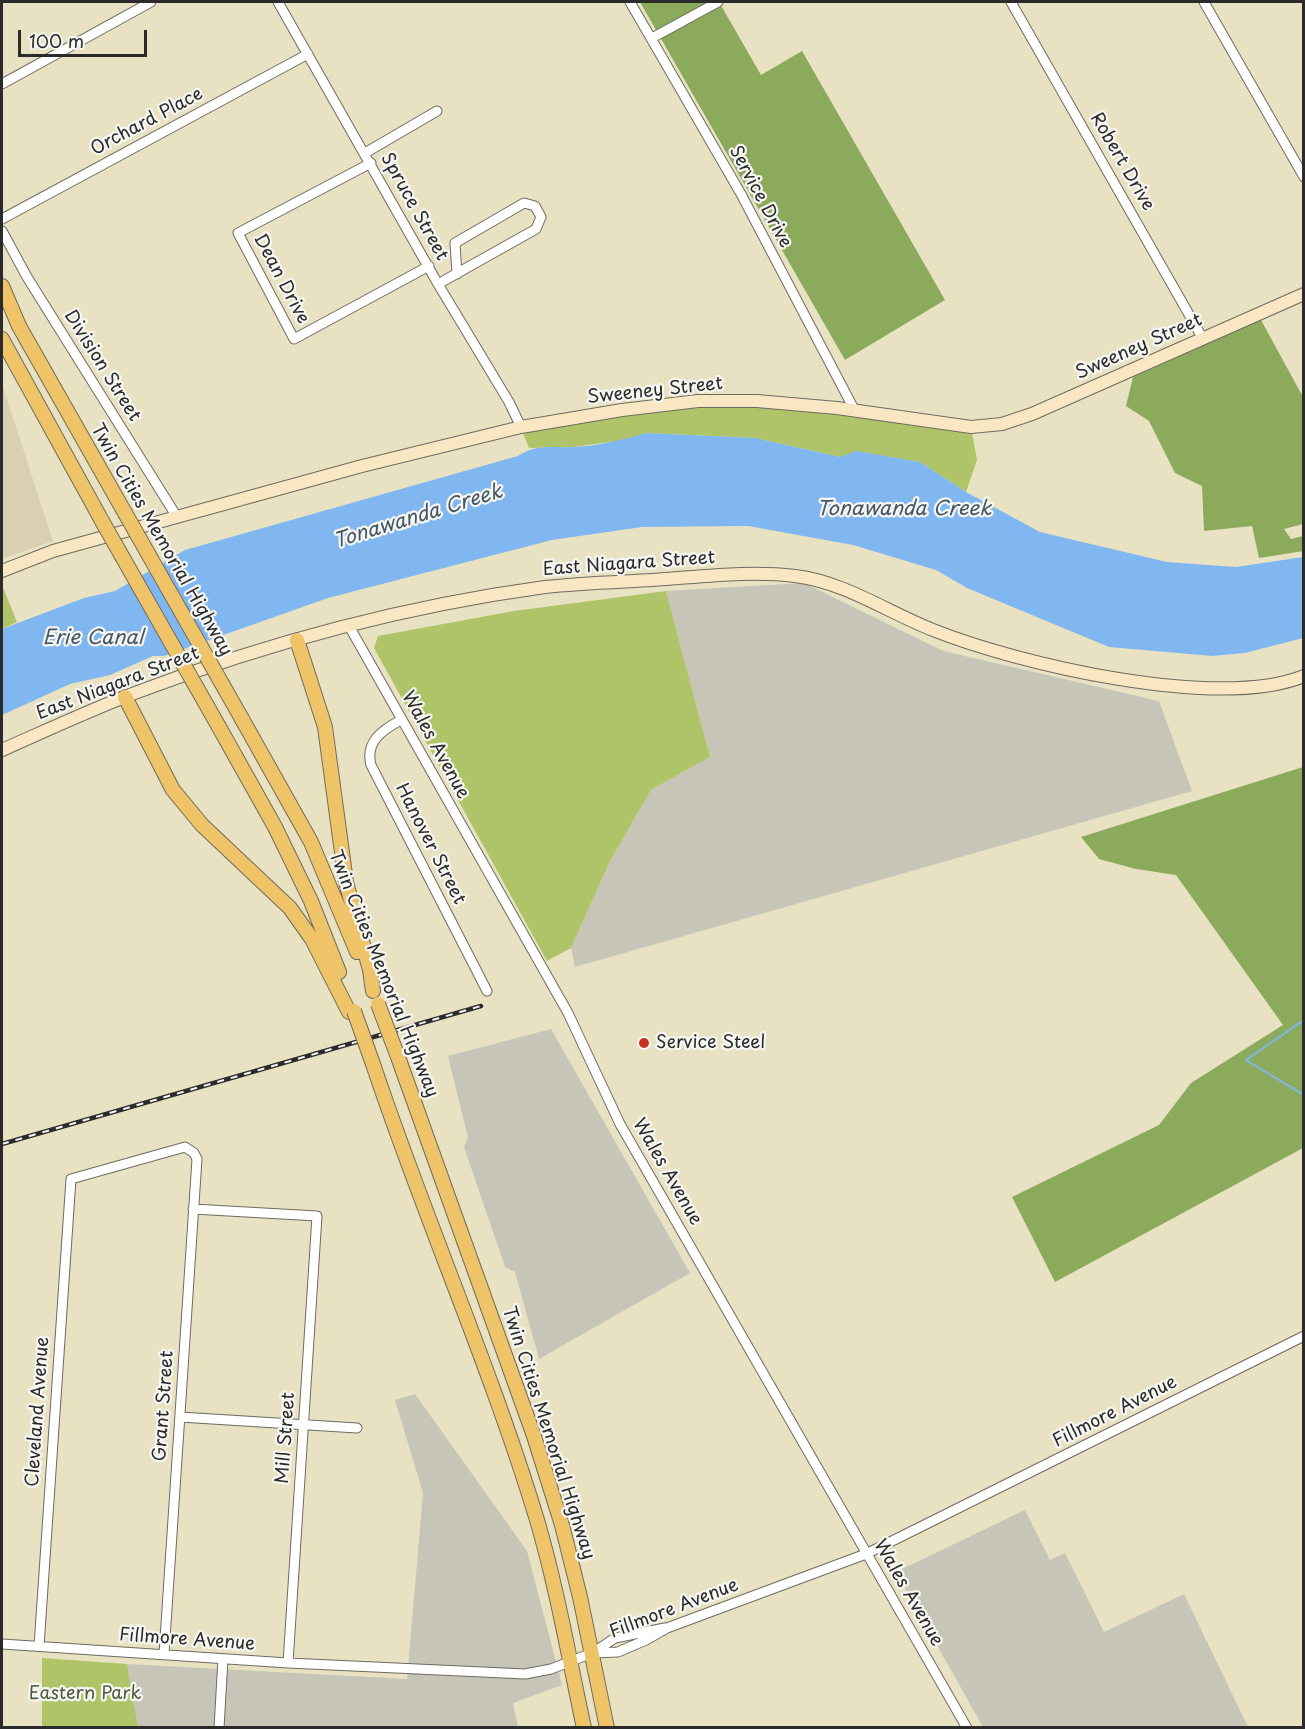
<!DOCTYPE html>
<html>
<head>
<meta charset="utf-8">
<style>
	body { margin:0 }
	#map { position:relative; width:1305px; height:1729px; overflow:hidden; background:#e8e2c2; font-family:"Playpen Sans",sans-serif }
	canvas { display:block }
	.frame { position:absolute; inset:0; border:3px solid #2b2b2b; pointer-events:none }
	.scale { position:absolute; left:18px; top:30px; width:129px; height:27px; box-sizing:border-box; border:3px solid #2b2b2b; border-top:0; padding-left:8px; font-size:18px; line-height:21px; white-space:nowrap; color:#2b2b2b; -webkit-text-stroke:4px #f6f6f2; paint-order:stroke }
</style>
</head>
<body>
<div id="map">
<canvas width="1305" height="1729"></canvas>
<div class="frame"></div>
<div class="scale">100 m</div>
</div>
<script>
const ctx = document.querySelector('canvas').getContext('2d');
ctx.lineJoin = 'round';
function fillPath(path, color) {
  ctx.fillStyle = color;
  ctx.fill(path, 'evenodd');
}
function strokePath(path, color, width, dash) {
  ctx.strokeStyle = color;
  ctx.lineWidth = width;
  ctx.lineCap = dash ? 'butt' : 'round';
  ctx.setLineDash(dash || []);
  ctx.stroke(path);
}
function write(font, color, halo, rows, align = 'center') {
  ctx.font = font + ' "Playpen Sans",sans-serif';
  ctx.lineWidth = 4.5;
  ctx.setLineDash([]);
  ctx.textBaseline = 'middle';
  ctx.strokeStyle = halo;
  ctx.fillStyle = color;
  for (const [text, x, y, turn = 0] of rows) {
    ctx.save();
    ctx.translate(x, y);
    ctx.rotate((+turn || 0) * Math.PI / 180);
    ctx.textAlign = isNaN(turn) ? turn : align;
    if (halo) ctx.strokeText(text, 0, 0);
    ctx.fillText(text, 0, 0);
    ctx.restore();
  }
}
const built = new Path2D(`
	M2 384 53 541 2 559Z`);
const industrial = new Path2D(`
	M804 583 943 651 1159 701 1192 791 575 967 571 948 610 861 651 790 710 757 666 591Z
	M551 1029 690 1273 539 1359 515 1272 505 1267 464 1147 468 1138 448 1056Z
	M415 1394 527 1551 562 1685 513 1703 518 1727 138 1728 127 1664 407 1679 423 1493 395 1400Z
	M1025 1510 1050 1560 1065 1553 1104 1632 1184 1594 1248 1727H983L896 1572Z`);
const green = new Path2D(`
	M698 401 837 408 971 427 977 460 966 492 920 462 857 452 840 457 755 438 646 433 624 440 573 447 529 448 521 428Z
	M2 585 17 622 2 629Z
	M666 591 710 757 651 790 610 861 571 948 547 961 374 648 378 636 514 611Z
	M42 1658 127 1664 138 1727H42Z`);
const forest = new Path2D(`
	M640 2H719L761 75 802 51 945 300 845 360Z
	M1261 320 1303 397V524L1284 529 1291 539 1303 536 1304 551 1259 558 1252 526 1204 531 1202 486 1175 473 1149 421 1126 406 1133 377Z
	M1303 767V1148L1055 1282 1012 1197 1159 1125 1191 1083 1283 1025 1176 875 1136 869 1099 859 1081 837Z`);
const water = new Path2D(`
	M646 433 755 438 840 457 856 451 920 462 966 492 1040 532 1167 562 1236 567 1303 557V638L1245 653 1212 656 1109 647 967 588 936 570 853 545 748 526 642 527 552 540 328 598 164 656H153L110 675 70 684 2 715V629L84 598 115 591 185 550 518 456C536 444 552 448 572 447 597 446 622 440 646 433Z`);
const stream = new Path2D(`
	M1304 1020 1246 1060 1304 1095`);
const street = new Path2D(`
	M278 2 438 284 509 402 521 427
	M630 2 741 194 855 411
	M1011 2 1203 339
	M1204 2 1304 177
	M652 38 718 2
	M2 84 151 2
	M365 153 437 111
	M371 163 238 233 294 339 429 266
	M2 219 308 54
	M2 231 27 277 177 517
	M438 284 536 229 541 217 535 206 524 203 455 243 457 274
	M349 626 568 1013 620 1124 967 1728
	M401 720C382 730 365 742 371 765L487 991
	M193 1209 317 1216 288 1663
	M180 1417 357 1428
	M2 1644 288 1663 525 1674 551 1669 592 1653 618 1652 646 1640 667 1628 866 1554 1304 1336
	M39 1646 71 1179 185 1147 194 1153 197 1159 164 1654
	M594 1652 615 1638 665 1628
	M219 1728 223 1659`);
const secondary = new Path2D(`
	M2 571 53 551 362 466 521 427 622 410 698 401H757L837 408 971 427 1002 424 1032 414 1304 294
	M2 750C45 731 88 711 132 694 264 644 405 606 545 587 580 583 617 582 653 580 699 577 749 570 795 576 845 582 887 612 933 630 1018 664 1218 711 1304 676`);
const primary = new Path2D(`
	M2 286 19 326 125 513
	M2 339 102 521
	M297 640 325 727 346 882 370 970 373 991
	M125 697 173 790 202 825 290 908 312 939 349 1012
	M242 719 311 842 357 952
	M219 727 275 827 311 901 339 972
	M398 1057 534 1436 562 1525 580 1597 607 1728
	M373 1064C424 1217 490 1365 537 1520 557 1588 569 1658 584 1728`);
const rail = new Path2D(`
	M2 1144 481 1006`);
const primaryBridge = new Path2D(`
	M125 513 242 719
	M102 521 219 727
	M378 1004 398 1057
	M354 1011 373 1064`);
const markers = [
	[644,1043,6,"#c8321e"]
];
const streetNames = [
	["Orchard Place",147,122,-28],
	["Robert Drive",1122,162,60],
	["Service Drive",760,197,62],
	["Spruce Street",414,207,61],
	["Dean Drive",281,279,62],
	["Sweeney Street",1139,347,-24],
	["Division Street",102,366,58],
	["Sweeney Street",655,391,-6],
	["Twin Cities Memorial Highway",161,540,60],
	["East Niagara Street",629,564,-4],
	["East Niagara Street",118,684,-21],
	["Wales Avenue",435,745,61],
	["Hanover Street",430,844,63],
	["Twin Cities Memorial Highway",383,974,68],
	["Wales Avenue",667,1172,60],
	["Grant Street",164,1406,-86],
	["Cleveland Avenue",38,1412,-86],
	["Fillmore Avenue",1115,1412,-27],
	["Twin Cities Memorial Highway",548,1433,72],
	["Mill Street",286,1438,-86],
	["Wales Avenue",908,1593,60],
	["Fillmore Avenue",674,1609,-21],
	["Fillmore Avenue",187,1640,4]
];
const poiNames = [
	["Service Steel",656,1043]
];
const parkNames = [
	["Eastern Park",85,1694]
];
const waterNames = [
	["Tonawanda Creek",904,509],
	["Tonawanda Creek",418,517,-17],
	["Erie Canal",93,638]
];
fillPath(built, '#d8d0b1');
fillPath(industrial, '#c6c5b8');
fillPath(green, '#afc468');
fillPath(forest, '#8baa5c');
fillPath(water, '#80b7f0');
strokePath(stream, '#80b7f0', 2);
strokePath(street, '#6d6b60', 11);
strokePath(secondary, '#6d6b60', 14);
strokePath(primary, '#6d6b60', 16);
strokePath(street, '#fff', 9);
strokePath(secondary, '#f9e7c3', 12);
strokePath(primary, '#efc469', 14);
strokePath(rail, '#2b2b2b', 4.5);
strokePath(rail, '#f6f6f2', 2, [7]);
strokePath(primaryBridge, '#6d6b60', 16, []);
strokePath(primaryBridge, '#efc469', 14);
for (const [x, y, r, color] of markers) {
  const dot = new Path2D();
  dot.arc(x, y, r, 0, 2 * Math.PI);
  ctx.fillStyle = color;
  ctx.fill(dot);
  strokePath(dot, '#f6f6f2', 2);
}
write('18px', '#2b2b2b', '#f6f6f2', streetNames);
write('18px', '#2b2b2b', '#f6f6f2', poiNames, 'left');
write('18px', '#53593d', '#f6f6f2', parkNames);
write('italic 20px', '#456', '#f6f6f2', waterNames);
</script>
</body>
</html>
